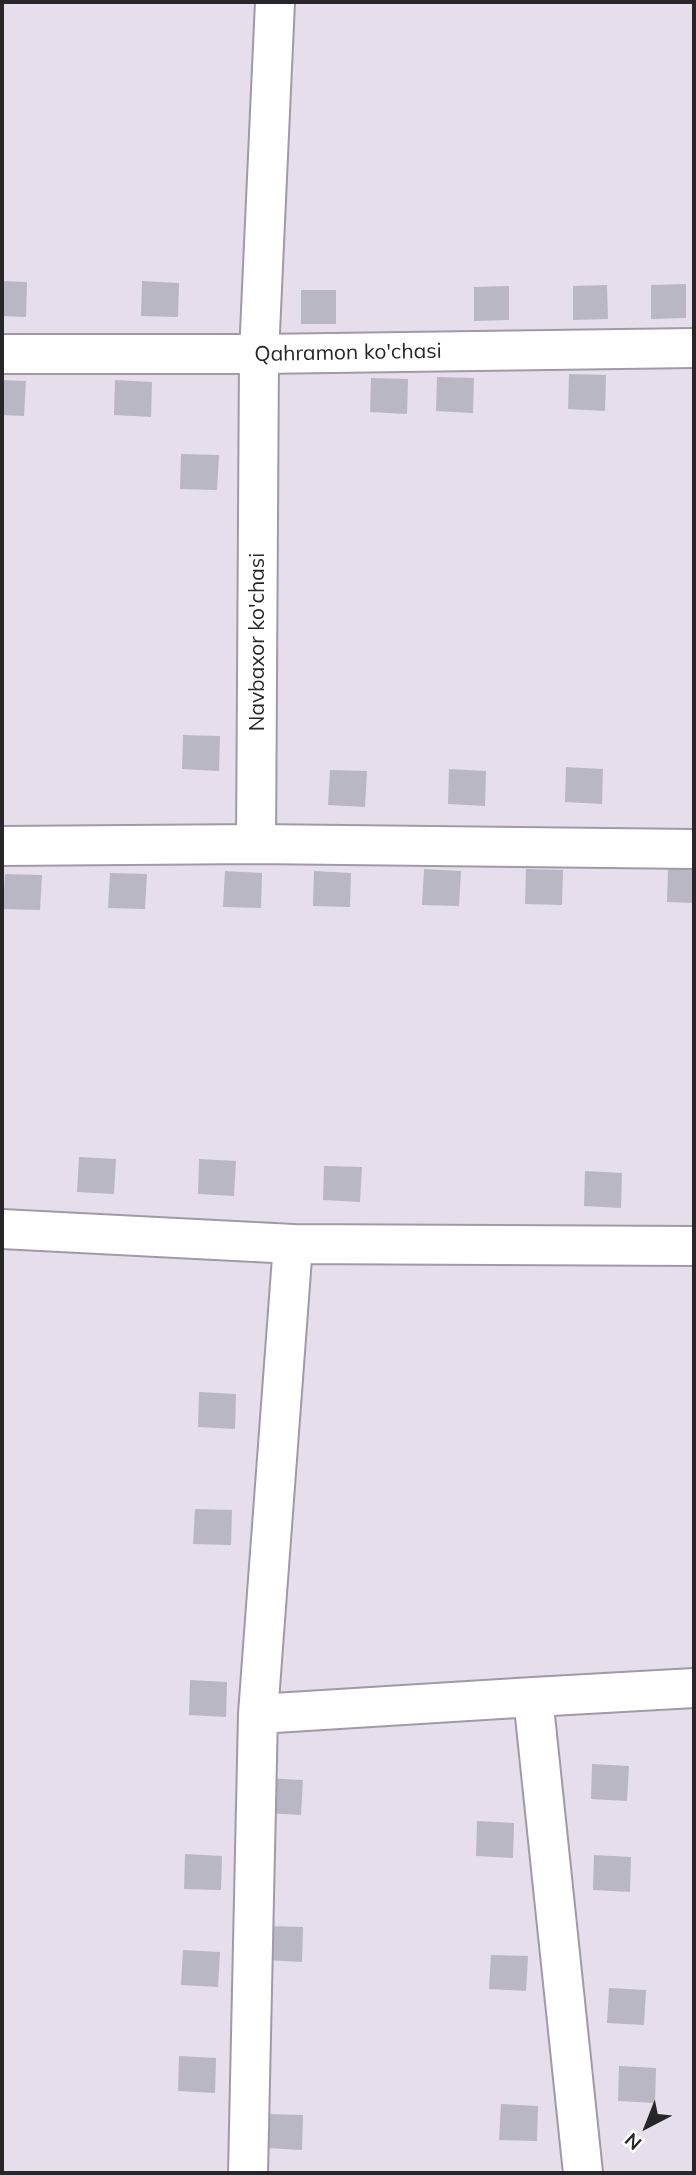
<!DOCTYPE html>
<html>
<head>
<meta charset="utf-8">
<style>
	body { margin:0 }
	#map { position:relative; width:696px; height:2175px; overflow:hidden; background:#e6deeb; font-family:Mulish,sans-serif }
	canvas { display:block }
	.frame { position:absolute; inset:0; border:4px solid #29262b; pointer-events:none }
	.north { position:absolute; left:612px; top:2091px; width:70px; height:70px; -webkit-text-stroke:5px #fff; paint-order:stroke; rotate:222deg; font-size:19px; font-weight:700; line-height:28px; text-align:center; color:#29262b }
	.north::after { content:''; display:block; margin:auto; width:24px; height:32px; background:#29262b; clip-path:polygon(50% 0,100% 100%,50% 72%,0 100%) }
</style>
</head>
<body>
<div id="map">
<canvas width="696" height="2175"></canvas>
<div class="frame"></div>
<div class="north">N</div>
</div>
<script>
const ctx = document.querySelector('canvas').getContext('2d');
ctx.lineJoin = 'round';
function fillPath(path, color) {
  ctx.fillStyle = color;
  ctx.fill(path, 'evenodd');
}
function strokePath(path, color, width, dash) {
  ctx.strokeStyle = color;
  ctx.lineWidth = width;
  ctx.lineCap = dash ? 'butt' : 'round';
  ctx.setLineDash(dash || []);
  ctx.stroke(path);
}
function write(font, color, halo, rows, align = 'center') {
  ctx.font = font + ' Mulish,sans-serif';
  ctx.lineWidth = 7;
  ctx.setLineDash([]);
  ctx.textBaseline = 'middle';
  ctx.strokeStyle = halo;
  ctx.fillStyle = color;
  for (const [text, x, y, turn = 0] of rows) {
    ctx.save();
    ctx.translate(x, y);
    ctx.rotate((+turn || 0) * Math.PI / 180);
    ctx.textAlign = isNaN(turn) ? turn : align;
    if (halo) ctx.strokeText(text, 0, 0);
    ctx.fillText(text, 0, 0);
    ctx.restore();
  }
}
const building = new Path2D(`
	M2 281 27 282 26 317 2 316Z
	M142 281 179 283 178 317 141 316Z
	M686 284V318L651 319V285Z
	M607 285 608 319 573 320V286Z
	M509 286V320L474 321V287Z
	M301 290H336V324H301Z
	M569 374 606 375 605 411 568 409Z
	M437 377 474 378 473 413 436 411Z
	M371 378 408 379 407 414 370 412Z
	M2 380 26 381 24 416 2 415Z
	M115 380 152 382 151 417 114 415Z
	M181 454 219 455 217 490 180 489Z
	M183 735 220 736 219 771 182 769Z
	M566 767 603 769 602 804 565 802Z
	M449 769 486 771 485 806 448 804Z
	M330 770 367 771 365 807 328 805Z
	M668 867 694 868V903L667 902Z
	M424 869 461 871 459 906 422 905Z
	M526 869 563 870 562 905 525 904Z
	M225 871 262 873 261 908 223 907Z
	M314 871 351 873 350 907 313 906Z
	M110 873 147 874 145 909 108 908Z
	M5 874 42 875 40 910 3 909Z
	M79 1157 116 1159 114 1194 77 1192Z
	M199 1159 236 1161 234 1196 198 1194Z
	M324 1166 362 1167 360 1202 323 1200Z
	M585 1171 622 1173 621 1208 584 1206Z
	M199 1392 236 1394 235 1429 198 1427Z
	M195 1509 232 1510 231 1545 193 1544Z
	M190 1680 227 1682 226 1717 189 1715Z
	M592 1764 629 1766 627 1801 591 1799Z
	M266 1778 303 1780 301 1815 264 1813Z
	M477 1821 514 1823 513 1858 476 1856Z
	M185 1854 222 1856 221 1890 184 1889Z
	M594 1855 631 1857 630 1892 593 1890Z
	M266 1926 303 1927 302 1962 265 1960Z
	M183 1950 220 1952 218 1987 181 1985Z
	M491 1955 528 1956 526 1991 489 1989Z
	M609 1988 646 1990 644 2025 607 2023Z
	M179 2056 216 2058 215 2093 178 2091Z
	M619 2066 656 2068 655 2103 618 2101Z
	M501 2104 538 2106 537 2141 499 2140Z
	M266 2114 303 2115 302 2150 265 2148Z`);
const minor = new Path2D(`
	M275 2 259 354 256 844 694 849
	M2 354H259L694 348
	M2 846 256 844
	M2 1229 293 1244 258 1714 248 2173
	M293 1244 694 1246
	M533 1697 694 1688
	M258 1714 533 1697 583 2173`);
const streetNames = [
	["Qahramon ko'chasi",348,353,-1],
	["Navbaxor ko'chasi",258,642,-90]
];
fillPath(building, '#b9b7c4');
strokePath(minor, '#a199a5', 42);
strokePath(minor, '#fff', 38);
write('21px', '#29262b', '#fff', streetNames);
</script>
</body>
</html>
